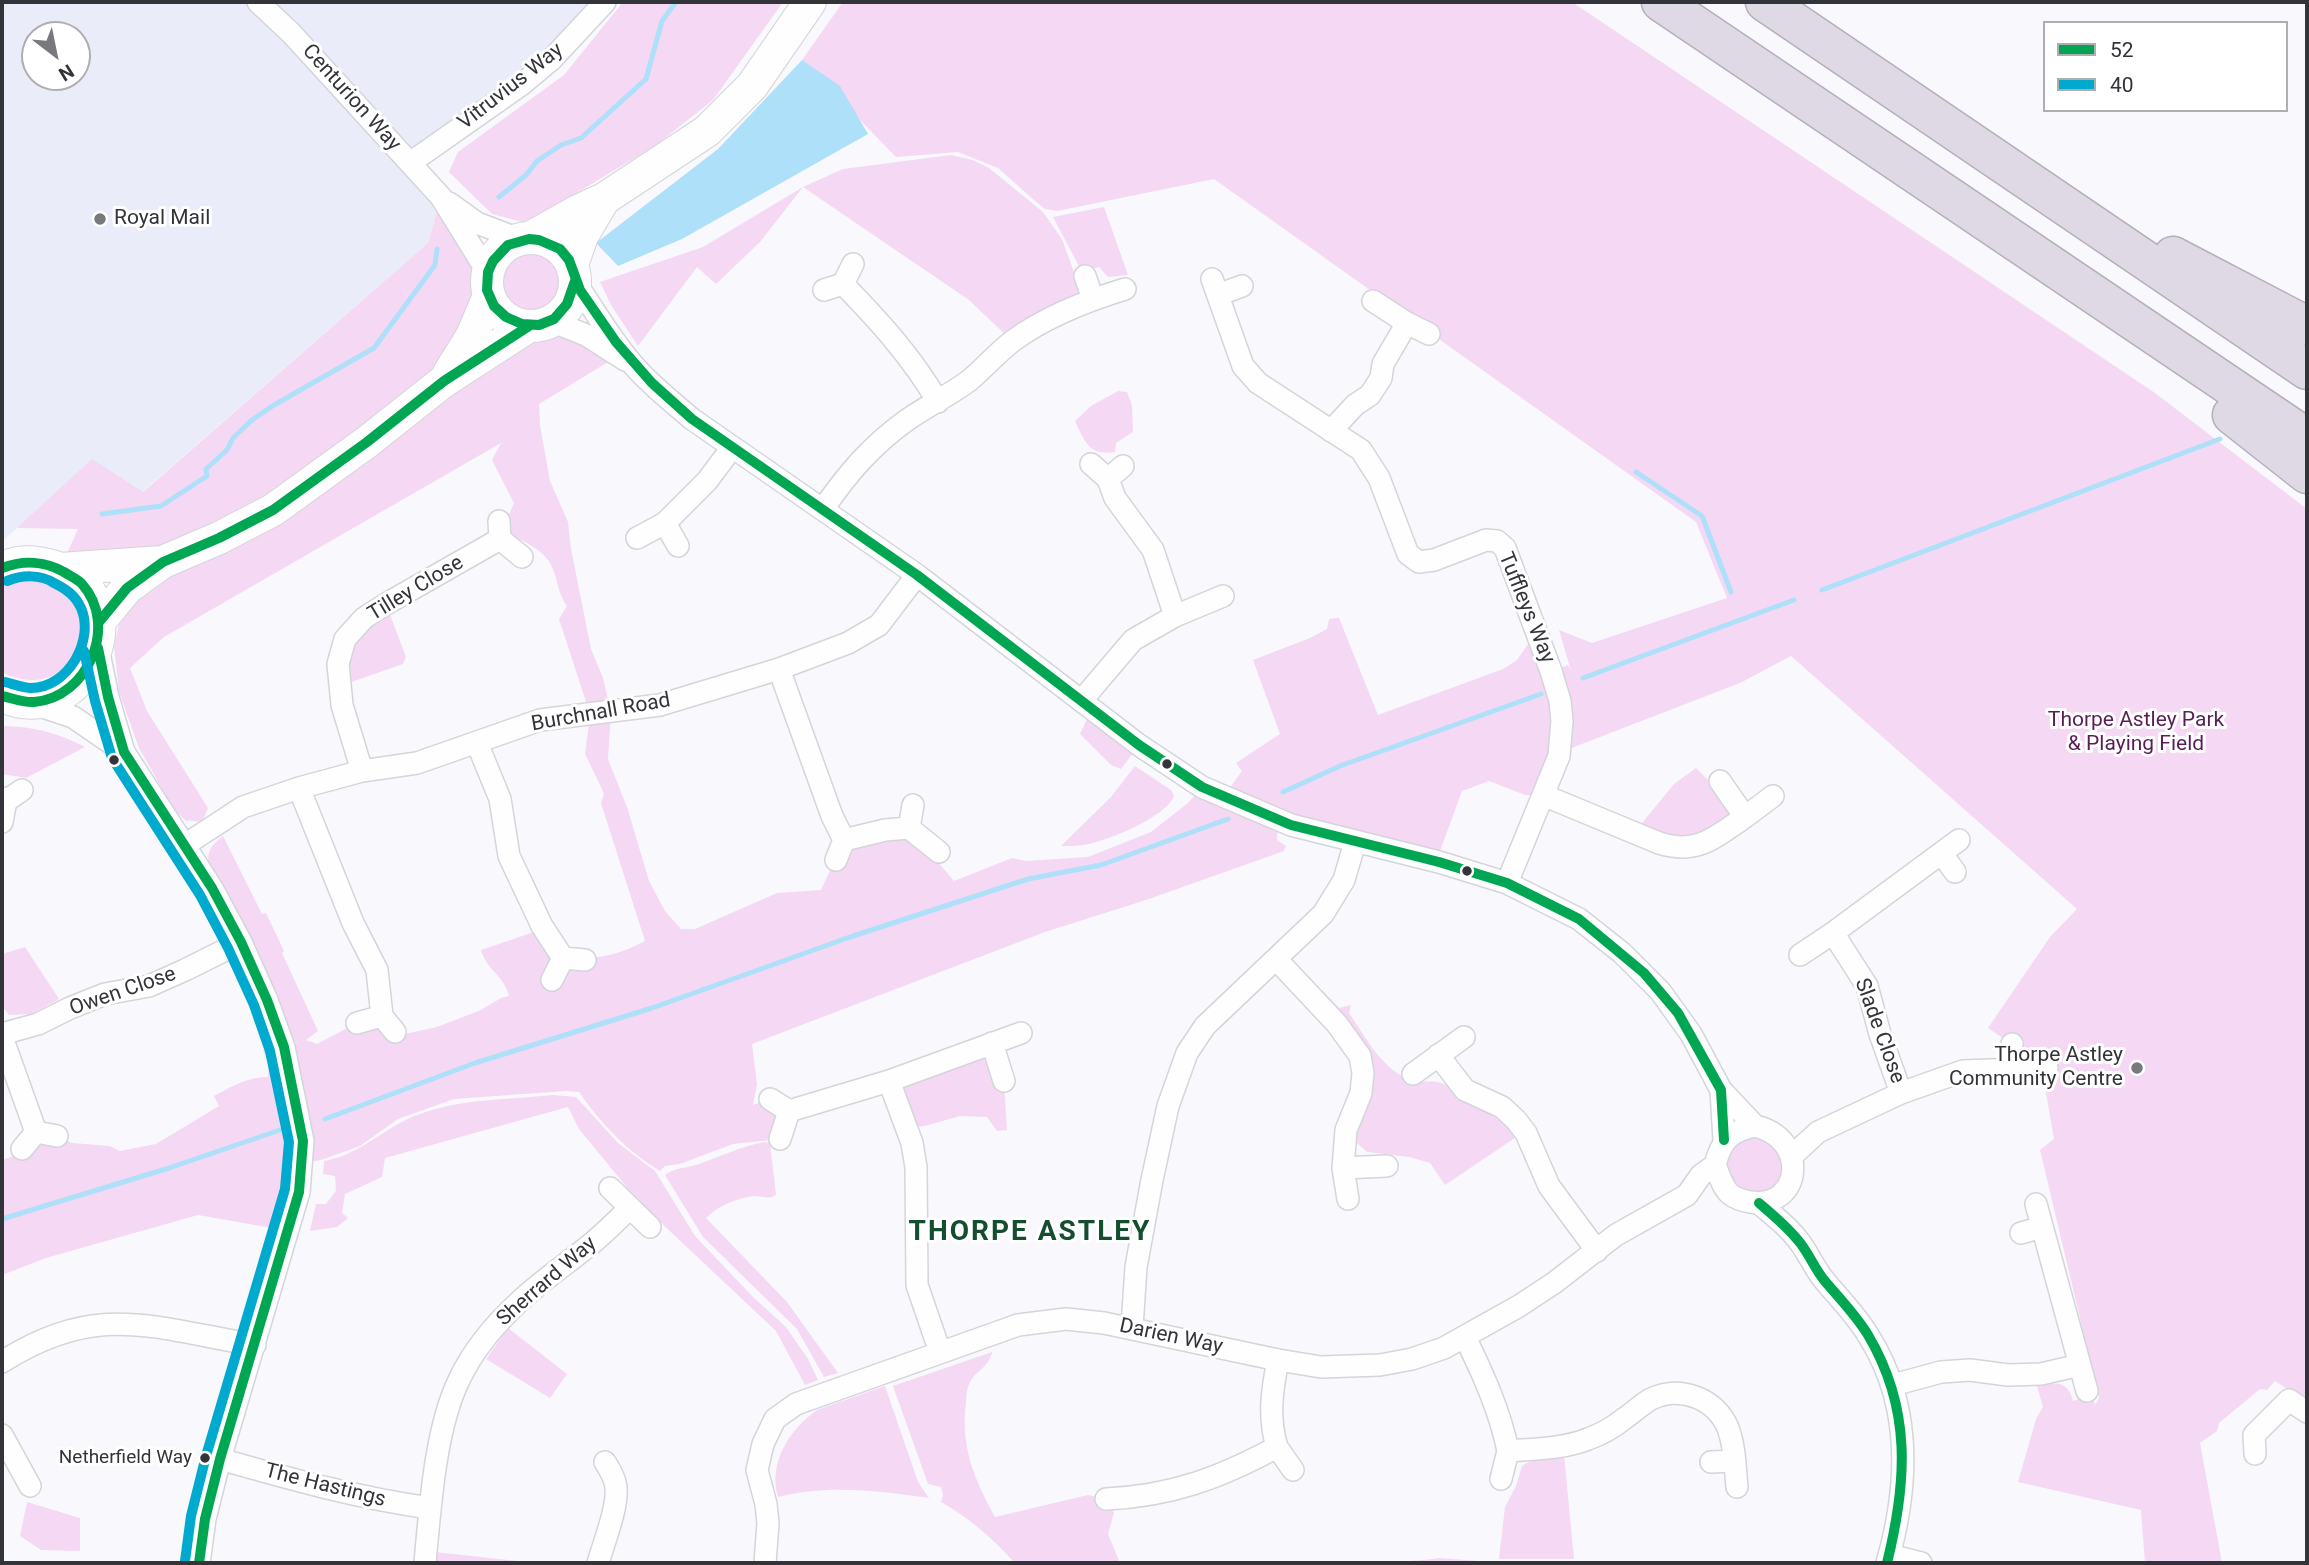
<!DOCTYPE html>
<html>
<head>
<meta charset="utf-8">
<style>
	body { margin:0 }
	#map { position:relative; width:2309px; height:1565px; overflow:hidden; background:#f8f8fd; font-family:Roboto,sans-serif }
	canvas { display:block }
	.frame { position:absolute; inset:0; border:4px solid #333439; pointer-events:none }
	.legend { position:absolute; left:2043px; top:21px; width:245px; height:91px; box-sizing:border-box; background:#fff; border:2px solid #adaeb0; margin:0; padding:9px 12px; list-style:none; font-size:21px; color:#333439 }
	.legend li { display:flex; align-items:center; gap:14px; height:35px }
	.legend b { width:35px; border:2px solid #adaeb0 }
	.north { position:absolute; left:21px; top:21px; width:70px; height:70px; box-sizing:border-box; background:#fff; border:2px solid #adaeb0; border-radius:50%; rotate:148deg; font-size:19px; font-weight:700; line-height:28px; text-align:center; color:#333439 }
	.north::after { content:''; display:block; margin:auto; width:24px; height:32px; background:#78797e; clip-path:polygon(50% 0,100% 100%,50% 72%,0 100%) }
</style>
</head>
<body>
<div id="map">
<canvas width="2309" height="1565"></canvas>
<div class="frame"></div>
<ul class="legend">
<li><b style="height:9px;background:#00a651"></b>52</li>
<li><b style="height:9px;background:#00a9ce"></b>40</li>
</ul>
<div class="north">N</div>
</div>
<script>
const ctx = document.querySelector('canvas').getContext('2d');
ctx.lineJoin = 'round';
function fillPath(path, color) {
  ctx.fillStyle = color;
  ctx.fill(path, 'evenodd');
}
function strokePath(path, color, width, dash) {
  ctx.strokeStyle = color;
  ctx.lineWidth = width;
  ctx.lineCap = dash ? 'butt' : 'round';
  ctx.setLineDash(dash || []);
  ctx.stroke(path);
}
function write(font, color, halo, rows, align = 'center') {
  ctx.font = font + ' Roboto,sans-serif';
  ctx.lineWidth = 6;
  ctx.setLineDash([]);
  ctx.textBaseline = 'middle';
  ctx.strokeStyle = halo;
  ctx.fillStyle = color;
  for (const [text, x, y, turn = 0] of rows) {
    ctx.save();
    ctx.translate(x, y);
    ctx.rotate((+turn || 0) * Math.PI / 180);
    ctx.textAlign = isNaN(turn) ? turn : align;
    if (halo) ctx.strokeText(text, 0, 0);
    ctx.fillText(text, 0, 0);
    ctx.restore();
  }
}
const built = new Path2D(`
	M2 2H598L541 68 410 163 441 197 428 243 142 492 95 462 2 541ZM35 35H77V77H35Z`);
const green = new Path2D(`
	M623 2H783L713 100 656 145 542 214 522 222 492 214 449 172 458 152 564 75Z
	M843 2H1572L2155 393 2307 509V1402L2275 1381 2267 1390 2260 1389 2219 1423 2217 1431 2200 1443 2222 1563H2145L2141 1510 2018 1482 2036 1419 2043 1407 2037 1386C2055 1382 2068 1380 2073 1401L2093 1395 2095 1405 2099 1398 2040 1150 2054 1139 2041 1064 1988 1028 2050 937 2077 909 1791 656 1740 683 1574 747 1559 756 1543 795H1525L1489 781 1462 791 1436 862 1278 820 1277 840 1286 846 1284 851 1146 900 1045 932 752 1044 757 1084 753 1105 770 1099 789 1111 780 1139 733 1144 680 1164 665 1166 660 1171C627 1151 601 1124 579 1092L565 1091 454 1099 398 1119 360 1146 321 1160 302 1163 289 1231 198 1215 46 1258 2 1275V1160L14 1156 22 1149 57 1136 72 1143 110 1146 120 1151 156 1144 219 1106 214 1096C230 1087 250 1076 268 1077L269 1065 263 1050 299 1042H294L257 957 209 866C206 851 212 845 223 836L262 914 266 913 284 951 282 953 318 1031 306 1040 317 1044 357 1023 405 1034 437 1027 481 1010 501 998 509 996C504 975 487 971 481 950L531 933 542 926 563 958C592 961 620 955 645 941L601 803 604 794 601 787 585 754 590 714 559 619 567 606C557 593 558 577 550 563 541 548 523 541 508 534L505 524 514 503 492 460 501 443 164 637 130 668 147 711 208 808 202 822 185 820 174 810 139 748 119 692 114 646 120 620 161 563 60 569 78 529 17 528 92 459 143 492 428 243 441 197 488 273 472 336 551 321 618 356 539 404 540 425 550 481 568 522 571 549 591 649 603 678 611 712 608 759 628 810 649 881 665 911 681 929H695L777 893 821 890 844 840 909 828 954 881 1012 858 1026 861 1088 857 1151 832 1188 803 1202 787 1223 797 1242 771 1236 763 1280 734 1253 660 1310 638 1327 629 1329 619 1339 618 1378 715 1503 669 1517 660 1537 631 1551 671 1568 665 1571 671 1559 630 1592 643 1727 598 1696 522 1214 179 1057 211 1045 209 1035 201 998 168 958 152 896 157 802 60Z
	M951 155 973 160 989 168 1043 212 1062 239 1075 275 1093 299 1012 341 969 300 803 187 760 242 716 284 697 267 638 346 611 305 600 282 703 247 803 187 843 169Z
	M1104 207 1128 275 1108 277 1099 267 1082 272 1053 217Z
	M501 284a30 30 0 1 1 60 0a30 30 0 1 1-60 0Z
	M1118 391 1127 392 1132 405 1133 432 1116 443 1115 452C1089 456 1085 442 1075 421L1091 406Z
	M28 577C121 588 82 712 2 672V587L10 581Z
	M386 604 406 657 403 664 340 686V653Z
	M1092 708 1139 745 1121 769 1111 765 1080 734Z
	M2 726C35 727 55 732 85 747L26 778 2 774Z
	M1135 766 1171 790 1174 796C1165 818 1107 841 1084 845 1077 846 1069 846 1061 846L1111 797Z
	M1696 768 1745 817 1707 843 1634 833 1674 784Z
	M25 947 59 999 31 1014 9 1015 2 1006V954Z
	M1322 990 1339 1008 1351 1005 1349 1013C1365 1036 1383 1072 1412 1080 1423 1084 1433 1079 1444 1084L1500 1117 1518 1136 1445 1185 1430 1163 1409 1157 1367 1152 1357 1143 1354 1137 1370 1090 1318 993Z
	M992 1043 1004 1081 1007 1130 997 1131 987 1117 960 1116 925 1126 907 1128 889 1081Z
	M553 1095 576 1097 618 1143 655 1171 695 1236 753 1297 786 1327 808 1359 818 1380 805 1385 776 1331 639 1202 579 1129 568 1107 385 1158 382 1177 345 1194 342 1213 348 1218 337 1227 310 1231 316 1204H326L336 1191 335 1176 323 1174 324 1161C361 1155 385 1126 420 1114 464 1098 507 1100 553 1095Z
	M1732 1133 1778 1135 1786 1190 1730 1195 1718 1153Z
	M764 1142 770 1143 776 1195C768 1200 763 1196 754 1196 737 1198 718 1206 706 1218L787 1302 838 1373 824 1377 797 1329 703 1237 665 1175C673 1168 686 1168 696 1165 719 1157 740 1147 764 1142Z
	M508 1328 567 1374 550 1398 486 1359Z
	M992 1352C988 1369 977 1369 970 1382 967 1388 966 1397 966 1403 960 1446 975 1481 995 1517L1088 1495 1106 1499 1114 1513 1108 1534 1120 1563H1015C992 1538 971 1519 941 1502L943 1494 941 1487 928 1484 893 1386Z
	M885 1386 918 1482 929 1498C879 1491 828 1484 778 1497 768 1463 789 1430 817 1410Z
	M1564 1455 1574 1559H1499L1505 1507 1516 1486 1522 1466C1534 1457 1550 1459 1564 1455Z
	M27 1502 80 1518V1551L41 1550 20 1536Z
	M435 1552 517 1561V1563H433Z
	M1439 1558 1504 1563H1306C1350 1558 1395 1565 1439 1558Z`);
const water = new Path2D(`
	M802 60 840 86 868 134 682 239 618 266 596 243 718 149Z`);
const stream = new Path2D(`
	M499 197 526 175 537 161 561 145 581 138 646 79 662 21 676 2
	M1636 472 1702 516 1731 592
	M102 514 161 506 207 476 206 469 227 450 233 438 252 420 274 405 374 348 435 265 437 249
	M1822 590 2220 439
	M1583 678 1794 600
	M1283 792 1340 766 1541 694
	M325 1119 475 1063 652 1008 850 937 1028 879 1101 865 1228 819
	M2 1219 169 1168 280 1130`);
const street = new Path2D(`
	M258 2 291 33 441 197 488 273
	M410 163 521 85 551 60 605 2
	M449 203 477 223 519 239
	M1085 276 1093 299
	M1212 279 1243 366 1258 383 1361 450 1379 478 1408 554 1419 562 1434 560 1486 540 1497 541 1505 548 1551 671 1560 701 1562 721 1559 756 1507 883
	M575 281C594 310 612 341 635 367 652 386 672 402 692 419L917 575 1139 745 1202 787 1291 825 1439 862 1507 883 1579 919 1622 953 1660 991 1691 1034 1721 1090 1755 1126
	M843 284C879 321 912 357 938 402
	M824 290 843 284 853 264
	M1218 295 1242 286
	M1373 301 1407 323 1429 334
	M551 321 586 335 625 360
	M1331 431 1355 405 1370 395 1381 378 1383 364 1407 323
	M1091 464 1108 479 1123 466
	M823 509C848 473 871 446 907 420 927 406 950 395 970 380 985 367 998 352 1014 340 1047 316 1086 301 1125 289
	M499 521 500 539 522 557
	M665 523 678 546
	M637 538 665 523 707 481 731 449
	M1175 616 1223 596
	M98 648 108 697 124 752 212 888 241 942 267 1000 284 1047 303 1141 299 1192 220 1459 205 1519 199 1563
	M779 669 832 816 844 840 885 830 909 828
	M1082 700 1133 640 1175 616 1153 550 1115 498 1108 479
	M34 704 73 717 124 752
	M477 743 500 799 509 856 542 926 563 958
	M362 771 342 705 338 664 345 639 364 618 386 604 500 539
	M1720 781 1745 817 1773 796
	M299 788 353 923 377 970 382 1016
	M1543 795 1659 843C1697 855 1714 838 1745 817
	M2 798 6 801 22 790
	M913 805 909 828 939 852
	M2 822 6 801
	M185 845 243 807 299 788 362 771 417 763 540 720 660 705 779 669 848 643 879 625 917 575
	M1942 854 1955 872
	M836 860 844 840
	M1800 955 1833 933
	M1276 959 1337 1024 1360 1056 1363 1073 1361 1093 1346 1130 1343 1168 1348 1199
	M552 980 563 958 585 960
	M357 1023 382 1016 395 1032
	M2 1034 38 1024 70 1008 105 994 149 986 185 970 241 942
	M2 1037 36 1132
	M992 1043 1004 1081
	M1438 1055 1465 1090 1502 1107 1516 1120 1526 1133 1549 1186 1597 1251
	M2009 1068 2012 1044
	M1413 1074 1464 1037
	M889 1081 912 1143 916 1167 917 1285 940 1352
	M1721 1090 1724 1140
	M1901 1093 1880 1034 1867 986 1833 933 1959 840
	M770 1099 789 1111 780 1139
	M789 1111 889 1081 1021 1033
	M1755 1126C1809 1138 1803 1209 1750 1202 1744 1201 1735 1198 1730 1194 1722 1187 1719 1174 1715 1165 1721 1141 1730 1131 1755 1126Z
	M22 1149 36 1132 57 1136
	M1792 1156 1818 1132 1901 1093 1963 1071 2047 1068
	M1343 1168 1387 1166
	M610 1188 650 1227
	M1759 1203C1772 1215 1788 1226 1798 1240 1808 1252 1814 1268 1824 1280 1839 1298 1856 1315 1868 1335 1913 1405 1909 1486 1887 1563
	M2036 1204 2087 1391
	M2021 1233 2042 1227
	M1132 1327 1136 1267 1152 1180 1168 1106 1187 1053 1205 1026 1323 914 1344 880 1355 842
	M1465 1337C1483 1374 1500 1411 1508 1451 1534 1449 1563 1449 1588 1439 1602 1434 1614 1427 1625 1418 1634 1412 1642 1404 1651 1399 1680 1385 1715 1398 1728 1428 1735 1447 1735 1467 1737 1487
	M2 1362C97 1301 153 1328 255 1345
	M1893 1385 1941 1372 1970 1370 2008 1375 2041 1374 2080 1365
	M2 1435 30 1486
	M1277 1447 1293 1470
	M2255 1454 2254 1435 2289 1400 2307 1412
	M220 1459C290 1479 358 1498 430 1508
	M1711 1462 1735 1461
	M1501 1479 1508 1451
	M1106 1499C1171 1496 1220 1478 1277 1447 1268 1417 1272 1390 1278 1360
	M1889 1555 1921 1563
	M425 1563C430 1509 435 1429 459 1380 473 1350 496 1323 520 1301 542 1280 568 1263 591 1244 605 1233 617 1220 630 1208
	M598 1563C604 1542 618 1508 616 1487 615 1478 610 1470 605 1462
	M765 1563 768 1523 766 1504 757 1470 763 1444 775 1419 796 1404 1018 1325 1066 1319 1104 1323 1278 1360 1321 1367 1380 1365 1412 1359 1444 1348 1519 1306 1554 1283 1616 1235 1687 1195 1701 1175 1715 1165`);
const secondary = new Path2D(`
	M530 238 578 211 604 199 707 131 752 86 810 2
	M487 282a44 44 0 1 1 88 0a44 44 0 1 1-88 0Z
	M572 265 582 236 604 199
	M449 373 472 336 489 296
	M2 568C19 560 37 561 55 567 142 595 88 734 2 696
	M60 569 163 562
	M99 622 127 588 163 562 219 538 273 510 367 442 444 381 529 326`);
const highway = new Path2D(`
	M1661 2 2307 438
	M1765 2 2307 370
	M2173 256 2307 326
	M2232 415 2307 474`);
const bus1 = new Path2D(`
	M575 281 567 304 554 319 539 325 522 324 506 317 494 306 487 290 488 272 493 261 508 245 529 239 539 240 560 249 569 260 580 290 616 342 652 383 692 419 917 575 1139 745 1202 787 1291 825 1439 862 1507 883 1579 919 1644 973 1678 1013 1721 1090 1724 1140
	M2 568C23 560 45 561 64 572 70 576 78 579 82 584 119 625 88 698 34 702 24 703 12 698 2 696
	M99 622 127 588 163 562 219 538 273 510 367 442 444 381 529 326
	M98 648 108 697 124 752 212 888 241 942 267 1000 284 1047 303 1141 299 1192 220 1459 205 1519 199 1563
	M1759 1203C1774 1216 1789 1228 1801 1244 1810 1256 1815 1269 1824 1280 1839 1298 1856 1315 1868 1335 1912 1409 1907 1482 1887 1563`);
const bus2 = new Path2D(`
	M84 651 95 701 112 758 200 895 228 948 254 1005 270 1051 289 1142 285 1189 206 1456 191 1516 185 1561
	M5 682C13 684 23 688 31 688 68 688 95 640 81 608 75 595 66 589 54 583 40 574 22 575 7 581`);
const markers = [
	[100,219,7,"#78797e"],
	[114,760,6,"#333439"],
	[1167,764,6,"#333439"],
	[1467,871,6,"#333439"],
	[2137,1068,7,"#78797e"],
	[205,1458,6,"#333439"]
];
const busNames = [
	["Netherfield Way",192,1458]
];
const streetNames = [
	["Vitruvius Way",511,87,-38],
	["Centurion Way",351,98,48],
	["Tilley Close",416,589,-31],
	["Tuffleys Way",1526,608,68],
	["Burchnall Road",601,713,-10],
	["Owen Close",123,992,-19],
	["Slade Close",1879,1031,70],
	["Sherrard Way",547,1282,-41],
	["Darien Way",1171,1337,12],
	["The Hastings",325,1486,14]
];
const poiNames = [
	["Royal Mail",114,219],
	["Thorpe Astley",2123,1056,"right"],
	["Community Centre",2123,1080,"right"]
];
const parkNames = [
	["Thorpe Astley Park",2136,721],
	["& Playing Field",2136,745]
];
const districtNames = [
	["THORPE ASTLEY",1030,1233]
];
fillPath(built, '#eaecf9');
fillPath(green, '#f5d8f3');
fillPath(water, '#aee0f9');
strokePath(stream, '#aee0f9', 5);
strokePath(street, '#d4d5d9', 24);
strokePath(secondary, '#d4d5d9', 34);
strokePath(highway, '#b4afbc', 41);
strokePath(street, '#fefeff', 21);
strokePath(secondary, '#fefeff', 32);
strokePath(highway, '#ded9e4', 38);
strokePath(bus1, '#00a651', 10);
strokePath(bus2, '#00a9ce', 10);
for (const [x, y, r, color] of markers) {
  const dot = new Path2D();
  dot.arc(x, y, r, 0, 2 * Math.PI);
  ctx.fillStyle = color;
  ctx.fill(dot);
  strokePath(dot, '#fff', 2.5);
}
write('19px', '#333439', '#fff', busNames, 'right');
write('21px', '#333439', '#fff', streetNames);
write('21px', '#333439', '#fff', poiNames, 'left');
write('21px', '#5a1e55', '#fff', parkNames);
ctx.letterSpacing = '2px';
write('bold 28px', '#134e2f', '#fff', districtNames);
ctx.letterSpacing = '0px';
</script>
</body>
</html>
